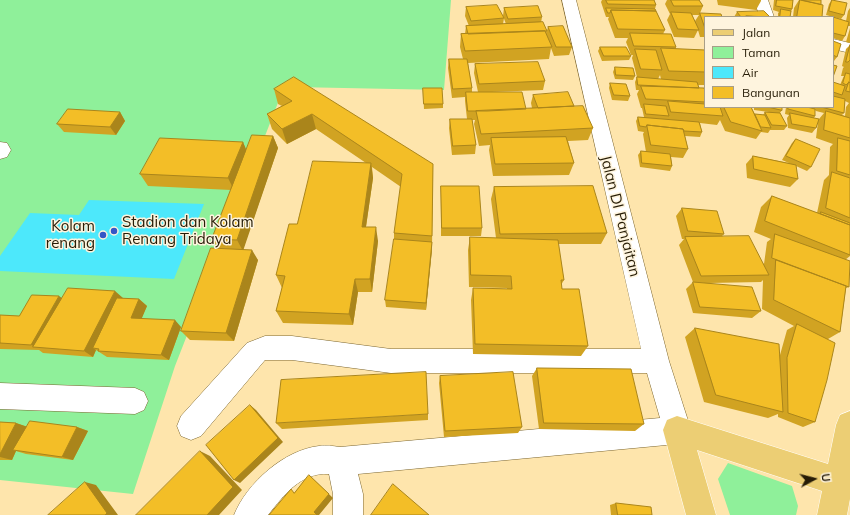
<!DOCTYPE html>
<html>
<head>
<meta charset="utf-8">
<style>
	body { margin:0 }
	#map { position:relative; width:850px; height:515px; overflow:hidden; background:#fee5ac; font-family:Mulish,sans-serif }
	canvas { display:block }
	.legend { position:absolute; left:704px; top:16px; width:130px; height:92px; box-sizing:border-box; background:#fef4de; border:1px solid #a89e88; margin:0; padding:5px 7px; list-style:none; font-size:12px; color:#261c06 }
	.legend li { display:flex; align-items:center; gap:8px; height:20px }
	.legend b { width:20px; border:1px solid #a89e88 }
	.north { position:absolute; left:794px; top:459px; width:40px; height:40px; -webkit-text-stroke:3px #fef4de; paint-order:stroke; rotate:83deg; font-size:11px; font-weight:700; line-height:16px; text-align:center; color:#261c06 }
	.north::after { content:''; display:block; margin:auto; width:14px; height:18px; background:#261c06; clip-path:polygon(50% 0,100% 100%,50% 72%,0 100%) }
</style>
</head>
<body>
<div id="map">
<canvas width="850" height="515"></canvas>
<ul class="legend">
<li><b style="height:5px;background:#ecce74"></b>Jalan</li>
<li><b style="height:11px;background:#8ff09a"></b>Taman</li>
<li><b style="height:11px;background:#4de8fb"></b>Air</li>
<li><b style="height:11px;background:#f3be27"></b>Bangunan</li>
</ul>
<div class="north">U</div>
</div>
<script>
const ctx = document.querySelector('canvas').getContext('2d');
ctx.lineJoin = 'round';
function fillPath(path, color) {
  ctx.fillStyle = color;
  ctx.fill(path, 'evenodd');
}
function strokePath(path, color, width, dash) {
  ctx.strokeStyle = color;
  ctx.lineWidth = width;
  ctx.lineCap = dash ? 'butt' : 'round';
  ctx.setLineDash(dash || []);
  ctx.stroke(path);
}
function write(font, color, halo, rows, align = 'center') {
  ctx.font = font + ' Mulish,sans-serif';
  ctx.lineWidth = 3;
  ctx.setLineDash([]);
  ctx.textBaseline = 'middle';
  ctx.strokeStyle = halo;
  ctx.fillStyle = color;
  for (const [text, x, y, turn = 0] of rows) {
    ctx.save();
    ctx.translate(x, y);
    ctx.rotate((+turn || 0) * Math.PI / 180);
    ctx.textAlign = isNaN(turn) ? turn : align;
    if (halo) ctx.strokeText(text, 0, 0);
    ctx.fillText(text, 0, 0);
    ctx.restore();
  }
}
const green = new Path2D(`
	M0 0H451L444 90 294 87 281 95 175 366 133 494 0 480Z
	M728 463 792 486 798 506 796 515H730L718 479Z`);
const water = new Path2D(`
	M89 200 204 204 174 279 0 271V256L30 213 79 215Z`);
const minor = new Path2D(`
	M562 0H576L669 361 691 430 687 440 677 444 358 474 363 494V515H333V494L329 474C301 472 284 495 268 515H234C247 483 284 450 319 446 326 445 333 446 340 447L660 418 647 373H391L292 360H265L201 436 191 440 181 436 177 426 181 416 247 343 265 336H292L391 349H641Z
	M754 0H768L774 17H760Z
	M833 39 850 43V53L833 49Z
	M0 142 7 143 11 150 7 157 0 159Z
	M0 383 135 388 144 392 148 401 144 410 135 414 0 409Z`);
const major = new Path2D(`
	M850 411V499L847 515H817L822 491 697 450 716 515H686L663 430 667 420 677 416 828 464 836 425 840 415Z`);
const wall = new Path2D(`
	M602 0H654L656 5 655 9 665 30 663 34 676 47V49L705 50V85H698L699 88 705 91V107H751L755 114 763 115 765 112H769L754 110V107H782V110L780 113 787 126 784 130H770L768 133 761 132 756 139 725 131 720 120 717 125 700 123 702 132 700 137 685 136 688 149 683 158 671 157 672 166 670 171 640 167 638 155 641 151 646 152 643 134 644 132 638 131 636 121 638 117H644L642 108H641L637 94 639 90H636L635 82 637 77 632 58 633 55H631L626 42 628 38H615L608 19 609 17H606L601 2ZM660 75 661 79H658Z
	M666 0H699L703 6 700 13 705 17V37H700L698 30 694 38 674 37 667 20 670 14 665 4 667 0ZM692 15H699L695 21Z
	M717 0H761V1L756 10 718 5Z
	M774 0H793L792 9 791 12 790 17H778V13L779 12 773 10Z
	M799 0 821 4 822 17H793L794 8Z
	M832 0 844 15 841 19 826 15 829 4Z
	M466 7 504 18 503 24H506L503 16 504 8 542 17 541 23 547 31 546 34 548 27 572 47 569 55 554 56 551 48 549 59 468 63 472 88V92H478L474 73 475 64 545 81 543 90 492 92 526 109 532 108 531 103 533 95 574 106 593 128 588 140 568 141 574 163 569 175 493 176 489 150 490 145 479 146 474 124 475 120H472L476 145 475 154 452 155 449 128 450 119H467L465 101V97L452 98 448 68 449 59H463L460 47 461 34H465L466 26H469L465 16Z
	M850 8V26H848L845 36 842 41 833 38V17L846 21 848 11Z
	M737 12 770 17H734Z
	M850 28V43L846 42Z
	M833 41 837 57 834 61H833Z
	M850 45V256L845 260 849 287 846 288 840 332 828 339 815 422 803 427 778 417V414L768 418 704 402 685 337 695 328 780 355 787 330 794 326 762 309 763 280 761 282 709 283 761 311 752 318 693 313 686 289 693 282 679 245 684 239H682L676 216 682 208 724 234 722 236 764 264 767 242 771 239 754 232 761 207 772 196 817 213 824 180 829 175 830 147 833 144 816 138 818 122 816 128 812 133 788 128 787 118 789 115 785 114 786 107H833V82L840 85 843 78 844 76H841L843 68 844 67 842 66 846 49ZM845 101 849 103 846 107 845 116 842 115 844 113ZM816 110V111L824 113 819 119 814 118 815 116V111Z
	M600 47 631 56 629 60 602 61 598 51Z
	M615 67 635 76 633 80 615 79 613 72Z
	M610 83 630 96 628 101 612 100 609 88Z
	M423 88 443 104V108L424 109Z
	M274 89 433 164 432 249 426 310 386 307 385 300 394 239V233L401 187 372 167 373 178 366 227 378 241 372 292H358L353 325 283 323 276 311 282 288 276 275 297 224 366 163 316 129 287 144 272 129 267 114 282 106 278 104Z
	M120 112 125 121 116 135 64 132 57 124Z
	M273 136 278 148 243 249 258 260 234 341 190 340 181 331 218 248 212 239 231 190 148 186 140 174 243 142 246 150Z
	M796 139 811 167 807 171 796 166 798 179 790 187 747 178 746 164 753 156 789 163 782 160 792 143Z
	M441 186 482 228 481 236H441Z
	M494 187 607 233 601 244H558L564 280 561 285 562 289 588 346 581 356 473 354 471 300 473 288 507 289V288L469 287 468 250 470 237 496 238 491 199Z
	M123 298 139 299 147 306 141 319 181 327 169 360 107 357 96 350 93 357 43 353 39 350 0 349V315L19 316Z
	M537 368 644 424 635 431 539 429 532 376Z
	M440 376 522 427 518 433 444 437 439 383Z
	M428 414V420L282 429 276 423Z
	M0 422 16 423 27 427H77L88 431 73 460 26 454 16 451 12 460H0Z
	M616 503 652 515H611L610 505Z`);
const shadedWall = new Path2D(`
	M120 112 125 121 116 135 110 127Z
	M312 114 316 129 287 144 282 129Z
	M273 136 278 148 243 251 237 240Z
	M243 142 248 154 234 190 228 178Z
	M371 163 373 178 364 240 362 227Z
	M376 227 378 241 372 292 370 279Z
	M432 242V249L426 310V303Z
	M252 250 258 260 234 341 226 333Z
	M355 279 358 292 353 325 349 314Z
	M115 291 123 298 93 348 96 350 93 357 84 351Z
	M59 296 69 303 36 347 31 345Z
	M139 299 147 306 139 325 131 318Z
	M175 320 181 327 169 360 161 355Z
	M250 405 256 410 283 442 240 483 234 480Z
	M16 423 28 427 13 450 16 451 12 460 0 457V454Z
	M77 427 88 431 73 460 62 457Z
	M200 451 210 456 242 490 219 515H207Z
	M309 475 333 498 319 515H317L314 512Z
	M85 482 96 485 118 515H105Z`);
const building = new Path2D(`
	M606 0H654L656 5 608 4Z
	M671 0H699L703 6H674Z
	M777 0H793L792 9 776 6Z
	M800 0 823 5 822 17H797Z
	M802 0H821V4Z
	M832 0 847 3 844 15 829 11Z
	M497 5 504 18 471 21 466 7Z
	M538 6 542 17 508 19 504 8Z
	M606 8 655 9 656 11 611 10 610 13H608Z
	M781 9 791 11 790 17H780Z
	M611 10 656 11 665 30 618 29Z
	M764 11 770 17 746 16V17H741L737 12Z
	M671 12 691 13 699 30 678 29Z
	M700 13 721 14 722 17H705V28Z
	M746 16 761 17H747Z
	M833 17 849 22 845 36 833 33Z
	M543 22 547 31H545L468 34 466 26Z
	M563 26 572 47H556L548 27Z
	M545 31 552 47 465 51 461 34Z
	M630 33 671 34 676 47 634 46Z
	M833 41 841 44 837 57 833 55Z
	M850 45V60L848 62H846Z
	M600 47H626L631 56H604Z
	M661 48 705 50V72L669 71Z
	M635 49 656 50 662 70 641 69Z
	M449 59H467L472 88 453 89Z
	M538 62 545 81 479 84 475 64Z
	M833 65 837 66 833 77Z
	M615 67 633 68 635 76 616 75Z
	M846 73 850 74V83L849 82 846 85 843 83Z
	M294 77 433 164 432 236 394 233 402 174 312 114 282 129 267 114 292 101 274 89Z
	M637 77 697 82 699 88 638 85Z
	M833 82 845 86 842 95 833 92Z
	M849 82 850 83V92L846 91Z
	M610 83 626 84 630 96 614 95Z
	M641 86 704 88 705 91V102L646 99Z
	M423 88H442L443 104H424Z
	M466 92H522L526 109 487 111H468Z
	M568 92 574 106 538 108 533 95Z
	M833 96 845 99 844 113 821 107H833Z
	M668 101 705 104V107H720L723 116 671 112Z
	M644 104 666 106 669 116 646 114Z
	M583 106 593 128 481 134 476 111Z
	M724 107H751L762 131 731 122Z
	M768 107H782V110Z
	M789 107H807L815 109V116L788 109Z
	M68 109 120 112 110 127 57 124Z
	M826 111 850 118V138L824 130Z
	M765 112 780 113 787 126 772 125Z
	M790 113 819 119 816 128 792 124Z
	M755 114 765 115 771 128 761 127Z
	M638 117 699 122 702 132 684 131 683 129 647 125 646 127 640 126Z
	M450 119H472L476 145 453 146Z
	M647 125 683 129 688 149 651 145Z
	M252 135 273 136 237 240 212 239Z
	M566 137 574 163 495 164 491 138Z
	M160 138 243 142 228 178 140 174Z
	M838 138 850 141V175L837 171Z
	M796 139 820 149 811 167 786 156Z
	M641 151 670 154 672 166 642 163Z
	M753 156 796 165 798 179 754 169Z
	M313 161 371 163 362 227H376L370 279H355L349 314 276 311 285 276 276 275 289 224H297Z
	M832 172 850 178V218L826 208Z
	M441 186H479L482 228H442Z
	M593 186 607 233 500 234 494 187Z
	M772 196 850 225V255L765 221Z
	M682 208 717 211 724 234 688 231Z
	M821 212 850 223V225L821 214Z
	M775 234 850 261 849 287 772 258Z
	M749 236 769 275 701 276 685 237Z
	M470 237 558 240 564 280H561L562 289H579L588 346 475 344 473 288 512 289 511 276 471 275Z
	M394 239 432 242 426 303 385 300Z
	M211 248 252 250 226 333 181 331Z
	M776 260 846 286 840 332 774 300Z
	M693 282 752 287 761 311 700 307Z
	M68 288 115 291 84 351 33 347Z
	M32 295 59 296 31 345 0 343V315L19 316Z
	M117 298 139 299 131 318 175 320 161 355 98 351 99 349 93 348Z
	M797 324 835 343 827 380 815 422 788 413 787 358Z
	M695 328 779 344 783 412 716 395Z
	M537 368 631 369 644 424 544 423Z
	M426 372 428 414 276 423 281 380Z
	M513 372 522 427 445 431 440 376Z
	M250 405 278 438 234 480 206 445Z
	M30 421 77 427 62 457 13 450Z
	M0 422 16 423 0 454Z
	M200 451 233 487 207 515H136Z
	M309 475 329 494 314 512 317 515H269L291 489 294 493Z
	M85 482 107 513 105 515H48Z
	M393 484 429 515H371Z
	M616 503 651 507 652 515H618Z`);
const markers = [
	[114,231,4,"#3456c6"],
	[103,235,4,"#3456c6"]
];
const streetNames = [
	["Jalan DI Panjaitan",620,216,76]
];
const poiNames = [
	["Stadion dan Kolam",122,222],
	["Renang Tridaya",122,239],
	["Kolam",95,226,"right"],
	["renang",95,243,"right"]
];
fillPath(green, '#8ff09a');
fillPath(water, '#4de8fb');
strokePath(minor, '#7c6630', 1);
strokePath(major, '#fff', 1);
fillPath(minor, '#fff');
fillPath(major, '#ecce74');
fillPath(wall, '#d1a322');
fillPath(shadedWall, '#aa851b');
fillPath(building, '#f3be27');
strokePath(building, '#aa851b', 1);
for (const [x, y, r, color] of markers) {
  const dot = new Path2D();
  dot.arc(x, y, r, 0, 2 * Math.PI);
  ctx.fillStyle = color;
  ctx.fill(dot);
  strokePath(dot, '#fef4de', 1.5);
}
write('15px', '#261c06', '#fef4de', streetNames);
write('15px', '#261c06', '#fef4de', poiNames, 'left');
</script>
</body>
</html>
